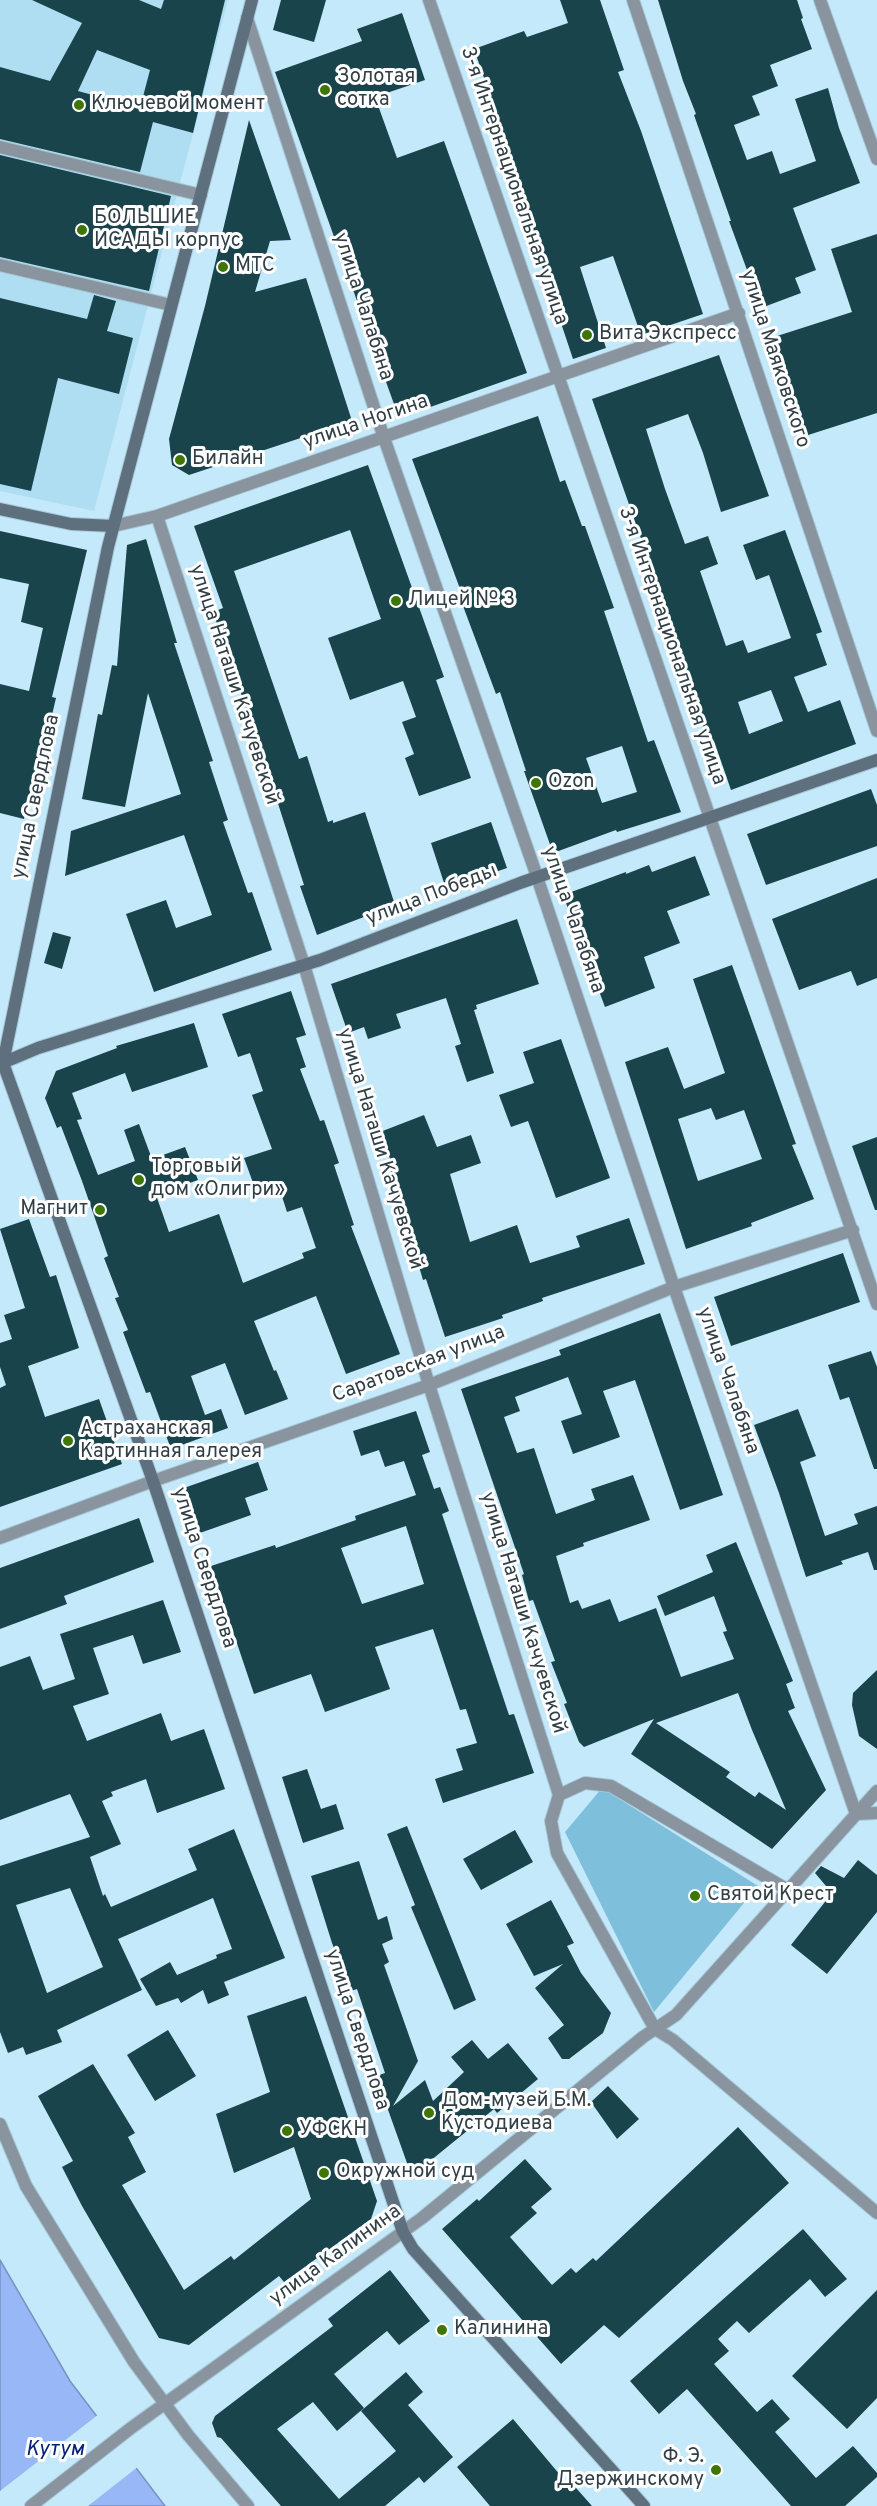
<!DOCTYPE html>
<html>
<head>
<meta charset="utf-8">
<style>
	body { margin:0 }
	canvas { display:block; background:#c4e9fa }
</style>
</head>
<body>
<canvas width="877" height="2506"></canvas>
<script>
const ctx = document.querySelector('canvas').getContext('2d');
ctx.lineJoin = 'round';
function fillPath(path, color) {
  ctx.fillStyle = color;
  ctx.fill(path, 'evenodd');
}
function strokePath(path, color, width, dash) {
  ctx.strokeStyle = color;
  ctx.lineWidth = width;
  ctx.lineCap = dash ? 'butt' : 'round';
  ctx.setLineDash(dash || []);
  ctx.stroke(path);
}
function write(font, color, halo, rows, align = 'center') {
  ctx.font = font + ' Overpass,sans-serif';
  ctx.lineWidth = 6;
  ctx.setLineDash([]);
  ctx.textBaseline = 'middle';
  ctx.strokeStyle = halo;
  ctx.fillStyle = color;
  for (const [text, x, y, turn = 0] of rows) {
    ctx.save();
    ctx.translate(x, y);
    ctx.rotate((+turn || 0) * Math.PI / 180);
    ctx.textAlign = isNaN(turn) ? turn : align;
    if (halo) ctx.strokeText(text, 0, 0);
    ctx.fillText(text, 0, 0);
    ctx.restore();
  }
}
const built = new Path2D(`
	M0 0H228L94 511 0 491Z`);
const green = new Path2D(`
	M602 1788 758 1886 654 2012 565 1832Z`);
const water = new Path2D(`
	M0 2260 70 2381 165 2506H0Z`);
const pier = new Path2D(`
	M99 2414 139 2466 88 2506H0V2491Z`);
const building = new Path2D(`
	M32 0H139L161 9 164 0H225L193 133 153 122 140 172 0 139V67L50 81 82 23ZM97 50 150 70 140 108 78 91Z
	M281 0H326L314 42 273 30Z
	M560 0H600L624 70 618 72 641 131 703 314 641 335 613 256 580 267 606 348 573 359 520 200 523 199 494 123 499 121 474 49 524 31 527 37 568 23Z
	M658 0H797L803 18 801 19 812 49 770 65 778 86 752 96 760 115 734 125 747 160 772 151 780 174 816 161 795 99 828 88 839 128 860 183 793 208 816 270 795 278 801 293 761 308 729 221H731L694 115 696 114 683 81Z
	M402 13 425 80 375 97 397 158 444 141 527 373 399 418 275 72 362 41 357 29Z
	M249 120 291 240 270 241 255 292 306 278 352 421 189 475 172 465 169 439 205 306Z
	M0 155 171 196 149 291 0 257Z
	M877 234V413L805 436 774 337 852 312 831 249Z
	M94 295 116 301 107 331 133 338 119 394 58 378 31 491 0 484V298L87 319Z
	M719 355 769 496 721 512 703 453 688 414 646 429 665 489 685 544 708 536 718 564 700 571 726 646 743 640 748 653 791 638 769 575 756 580 743 545 785 530 822 632 816 634 827 665 794 677 808 712 840 700 856 744 731 790 714 741 709 742 681 662 684 661 592 399ZM771 690 783 721 749 734 738 702Z
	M538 416 560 482 565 480 582 526H585L614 608 604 611 648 742 654 740 681 812 617 832 616 830 553 853 524 771H526L500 692 496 694 463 606 466 605 412 459ZM622 746 637 792 602 803 586 758Z
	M368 465 444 677 436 680 471 778 419 796 405 758 414 754 402 722 416 717 403 681 350 700 328 638 381 619 350 530 234 571 299 759 307 756 328 822 333 820V823L365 812 395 905 317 935 300 886 304 885 267 769 213 612 223 608 194 526Z
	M0 531 87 550 52 697 56 698 45 745 41 744 24 819 0 813V684L29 691 43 628 21 622 29 584 0 578Z
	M146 539 177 643H174L213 761 209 762 228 820 223 822 248 893 252 892 272 950 154 992 126 914 166 900 176 928 212 915 184 835 65 876 71 831 181 794 148 693 125 807 82 799 98 714 102 715 112 665 117 666 127 545Z
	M871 789 877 805V846L766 885 747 834Z
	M491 822 507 868 446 889 431 843Z
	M695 856 710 895 667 911 680 943 644 957 655 988 605 1007 563 895 626 872V874L649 865 652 872Z
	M877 878V978L857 986 851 971 799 990 772 919Z
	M517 919 539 984 476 1005 477 1009 474 1010 494 1073 467 1082 455 1046 461 1044 446 998 396 1014 401 1028 368 1039 364 1027 348 1033 331 984Z
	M53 932 71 937 62 969 44 963Z
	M732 965 796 1144 792 1145 814 1199 751 1223 752 1226 686 1249 625 1062 668 1047 684 1089 725 1073 693 979ZM711 1108 716 1120 744 1110 762 1159 698 1181 678 1119Z
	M291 991 306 1035 296 1038 306 1067 300 1069 320 1121 324 1120 339 1163 334 1165 354 1225 351 1226 400 1354 346 1374 316 1296 254 1321 274 1371 276 1370 288 1399 245 1415 225 1363 191 1376 205 1415 221 1409 228 1428 171 1449 150 1392 146 1393 123 1332 128 1330 115 1298 119 1297 104 1258 108 1256 82 1181 61 1126 57 1128 45 1098 56 1071 117 1048 116 1046 194 1023 208 1067 132 1092 125 1073 72 1093 82 1119 77 1120 98 1175 135 1161 124 1130 139 1124 152 1159 185 1147 198 1180 156 1195 169 1232 219 1214 243 1283 304 1258 302 1253 316 1248 302 1207 287 1212 278 1184 256 1191 244 1158 272 1149 252 1095 263 1091 250 1053 238 1057 222 1014Z
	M561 1039 610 1178 556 1198 528 1121 511 1127 499 1095 534 1083 523 1052Z
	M424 1115 437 1147 471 1135 481 1163 450 1174 470 1242 517 1225 530 1263 580 1247 576 1236 629 1218 645 1264 542 1298 543 1301 502 1315 503 1318 445 1337 426 1279 423 1280 389 1165 392 1164 380 1132Z
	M877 1137V1210H875L852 1146Z
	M29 1219 50 1277 56 1275 79 1348 28 1366 45 1417 99 1399 122 1464 0 1507V1388L6 1385 0 1367V1343L12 1339 4 1315 25 1308 0 1229Z
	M843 1253 860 1302 731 1346 714 1297Z
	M660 1313 723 1495 680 1510 635 1380 603 1391 620 1437 573 1454 561 1421 582 1414 568 1377 515 1397 520 1411 504 1417 517 1453 534 1448 556 1514 595 1500 591 1489 633 1475 650 1520 583 1543 584 1546 556 1556 570 1603 578 1600 582 1609 610 1599 619 1622 656 1608 681 1677 734 1659 723 1632 727 1631 714 1596 665 1616 657 1596 713 1572 706 1555 736 1542 793 1681 786 1684 795 1708 788 1711 826 1790 772 1849 631 1754 654 1719 584 1747 579 1742 564 1704 567 1703 551 1662 555 1661 533 1600 529 1601 522 1575 524 1574 461 1389 561 1355 559 1350ZM738 1693 752 1730 786 1810 759 1792 755 1797 726 1777 730 1772 656 1723Z
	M871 1351 877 1367V1469H874L849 1397 840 1400 828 1365Z
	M798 1409 816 1456 800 1462 825 1536 858 1524 854 1514 877 1506V1570H874L868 1552 841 1561 843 1564 806 1577 779 1493 754 1425Z
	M416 1411 430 1452 422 1455 434 1489 440 1487 449 1511 442 1514 509 1715 514 1714 534 1773 443 1803 435 1779 463 1770 456 1749 477 1743 466 1709 460 1710 433 1629 375 1647 390 1689 325 1712 311 1674 254 1694 211 1566 275 1545 276 1548 356 1520 355 1516 416 1495 404 1461 385 1467 379 1450 361 1456 353 1431ZM406 1526 424 1584 362 1604 341 1548Z
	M258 1462 268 1490 245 1498 251 1515 197 1534 181 1489Z
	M139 1518 154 1562 64 1596 67 1604 0 1629V1568Z
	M163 1600 181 1652 143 1664 133 1635 93 1648 109 1694 73 1706 87 1741 161 1713 171 1741 204 1729 225 1789 157 1813 146 1779 111 1792 113 1796 102 1801 121 1844 90 1857 103 1896 105 1894 111 1907 197 1870 188 1849 234 1829 285 1958 224 1982 229 1995 208 2004 203 1990 181 2003 178 1998 156 2006 140 1979 170 1962 177 1975 217 1958 216 1955 232 1949 213 1898 118 1939 142 1990 57 2030 62 2042 26 2055 23 2047 8 2053 0 2032V1866L90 1837 70 1794 0 1820V1667L30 1656 43 1690 75 1679 60 1634ZM70 1888 103 1967 47 1993 16 1905Z
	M877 1670V1749L859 1736 852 1705 853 1693Z
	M307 1769 321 1809 336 1804 344 1829 303 1843 282 1777Z
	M407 1826 476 2000 454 2010 411 1907 415 1905 387 1834Z
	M515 1830 533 1862 481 1890 463 1859Z
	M858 1860 877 1875V1912L827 1974 791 1945 832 1893 815 1873 821 1866 844 1878Z
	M359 1861 378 1920 387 1916 393 1939 382 1944 389 1962 384 1965 418 2061 393 2106 425 2080 433 2101 464 2072 451 2057 472 2040 488 2059 508 2043 538 2079 497 2113 494 2109 419 2170 407 2163 376 2076 385 2073 357 1989 351 1991 332 1943 311 1876Z
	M551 1900 574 1943 567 1946 581 1973 611 2013 603 2033 569 2059H562L548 2038 564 2025 535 1988 563 1964 534 1976 506 1924Z
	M306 1996 377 2201 371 2219 284 2282 279 2276 189 2345 159 2338 82 2206 62 2167 73 2161 38 2096 93 2064 135 2133 128 2137 146 2172 122 2185 184 2290 231 2256 234 2260 311 2199 294 2147 234 2173 216 2114 270 2092 247 2016Z
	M168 2030 196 2076 155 2101 127 2055Z
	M608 2086 639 2119 617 2139 591 2102Z
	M738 2127 789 2183 619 2338 604 2325 561 2364 442 2229 477 2199 479 2201 525 2159 552 2189 531 2207 537 2213 510 2237 552 2285 571 2268 576 2273 593 2258 596 2261Z
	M803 2229 847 2279 825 2297 810 2279 749 2333 737 2321 718 2339 729 2351 714 2364 757 2412 772 2399 790 2419 775 2432 816 2478 853 2446 877 2473V2477L845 2506H791L687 2389 659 2414 630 2381Z
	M390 2270 430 2321 399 2345 387 2331 334 2374 364 2408 337 2431 313 2402 277 2429 339 2499 396 2451 361 2411 406 2372 423 2392 408 2405 453 2457 424 2483 419 2477 385 2506H281L221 2438 217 2437 212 2423 215 2416 333 2326 328 2319Z
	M877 2290V2398L847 2429 792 2376Z
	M513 2419 566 2482 569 2480 592 2506H490L457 2467Z`);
const pedestrian = new Path2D(`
	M0 147 201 195
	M0 265 171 305`);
const minor = new Path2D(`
	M429 0 877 1304
	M633 0 877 731
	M820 0 877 159
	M247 18 384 438 533 865 674 1287 856 1814 877 1813
	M157 516 304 965 429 1385 559 1795 551 1821 557 1853 655 2029 673 2040 877 2213
	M113 526 157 516 739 313
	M0 1538 153 1481 429 1385 674 1287 853 1230
	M559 1795 585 1783 611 1786 788 1890`);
const tertiary = new Path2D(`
	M0 2124 26 2186 134 2362 188 2435 248 2506
	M31 2506 131 2428 422 2218 643 2037 676 2015 877 1791`);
const secondary = new Path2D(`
	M252 0 108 547 3 1063 153 1481 403 2232 413 2249 644 2506
	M0 509 71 524 113 526
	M0 1064 38 1048 320 960 520 883 877 760`);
const markers = [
	[325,90,6,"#3e7503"],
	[79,105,6,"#3e7503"],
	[82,230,6,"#3e7503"],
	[223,267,6,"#3e7503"],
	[587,335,6,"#3e7503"],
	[180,460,6,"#3e7503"],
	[396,601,6,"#3e7503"],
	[536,783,6,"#3e7503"],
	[139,1180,6,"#3e7503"],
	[100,1210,6,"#3e7503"],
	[68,1441,6,"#3e7503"],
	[695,1896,6,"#3e7503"],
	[429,2113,6,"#3e7503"],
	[287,2131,6,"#3e7503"],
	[324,2173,6,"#3e7503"],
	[442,2330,6,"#3e7503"],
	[716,2470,6,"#3e7503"]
];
const poiNames = [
	["Золотая",337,78],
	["сотка",337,101],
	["Ключевой момент",91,105],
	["БОЛЬШИЕ",94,219],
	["ИСАДЫ корпус",94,242],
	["МТС",235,267],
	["Вита Экспресс",599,335],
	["Билайн",192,460],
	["Лицей № 3",408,601],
	["Ozon",548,783],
	["Торговый",151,1168],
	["дом «Олигри»",151,1191],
	["Магнит",88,1210,"right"],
	["Астраханская",80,1430],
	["Картинная галерея",80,1453],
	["Святой Крест",707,1896],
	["Дом-музей Б.М.",441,2102],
	["Кустодиева",441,2125],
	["УФСКН",299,2131],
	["Окружной суд",336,2173],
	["Калинина",454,2330],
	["Ф. Э.",704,2458,"right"],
	["Дзержинскому",704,2481,"right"]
];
const streetNames = [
	["3-я Интернациональная улица",513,186,71],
	["улица Чалабяна",362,307,72],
	["улица Маяковского",774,359,72],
	["улица Ногина",366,423,-19],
	["3-я Интернациональная улица",671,646,71],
	["улица Наташи Качуевской",233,685,72],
	["улица Свердлова",37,797,-78],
	["улица Победы",432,896,-21],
	["улица Чалабяна",572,920,71],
	["улица Наташи Качуевской",379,1149,73],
	["Саратовская улица",419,1365,-21],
	["улица Чалабяна",727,1381,71],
	["улица Свердлова",203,1568,72],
	["улица Наташи Качуевской",522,1613,73],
	["улица Свердлова",356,2030,72],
	["улица Калинина",336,2256,-36]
];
const waterNames = [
	["Кутум",55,2451]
];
fillPath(built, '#afddf1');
fillPath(green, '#7ebfdb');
fillPath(water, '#98b7f6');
strokePath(water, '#7993c1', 1.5);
fillPath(pier, '#c4e9fa');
fillPath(building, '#19444b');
strokePath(pedestrian, '#a6c7d6', 14);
strokePath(minor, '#a6c7d6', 14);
strokePath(tertiary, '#a6c7d6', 14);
strokePath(secondary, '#a6c7d6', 14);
strokePath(pedestrian, '#89949f', 12);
strokePath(minor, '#89949f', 12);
strokePath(tertiary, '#89949f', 12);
strokePath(secondary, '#5e6f7e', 12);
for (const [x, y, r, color] of markers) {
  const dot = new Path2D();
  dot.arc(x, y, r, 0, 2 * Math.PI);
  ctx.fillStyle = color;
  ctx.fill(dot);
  strokePath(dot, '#fff', 2);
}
write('20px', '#303f46', '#fff', poiNames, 'left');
write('20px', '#303f46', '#fff', streetNames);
write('italic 21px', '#042179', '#fff', waterNames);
</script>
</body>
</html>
